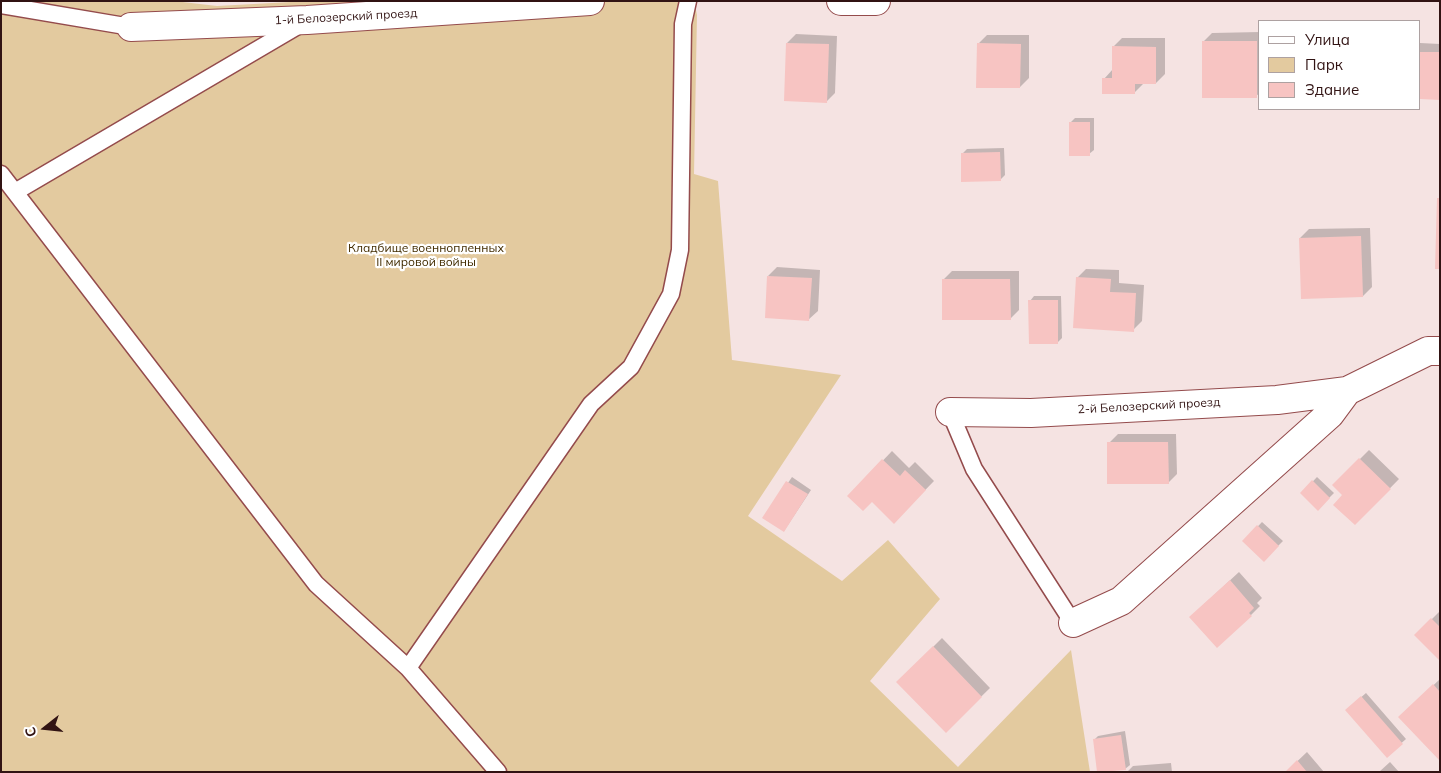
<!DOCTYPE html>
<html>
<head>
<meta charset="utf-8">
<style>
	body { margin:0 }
	#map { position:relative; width:1441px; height:773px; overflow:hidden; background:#f5e3e2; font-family:Mulish,sans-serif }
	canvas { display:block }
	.frame { position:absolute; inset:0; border:2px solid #311313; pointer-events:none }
	.legend { position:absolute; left:1258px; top:20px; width:162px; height:90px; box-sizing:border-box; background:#fff; border:1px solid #ada1a1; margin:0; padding:6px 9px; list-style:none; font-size:15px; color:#311313 }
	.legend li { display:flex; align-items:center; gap:10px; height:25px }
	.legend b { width:25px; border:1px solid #ada1a1 }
	.north { position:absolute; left:20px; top:703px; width:50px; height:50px; -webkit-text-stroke:4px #fff; paint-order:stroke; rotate:254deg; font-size:14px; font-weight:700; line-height:20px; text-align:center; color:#311313 }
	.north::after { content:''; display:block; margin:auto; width:18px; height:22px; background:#311313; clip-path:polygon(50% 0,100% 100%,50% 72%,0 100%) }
</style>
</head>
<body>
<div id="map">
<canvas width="1441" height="773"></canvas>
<div class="frame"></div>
<ul class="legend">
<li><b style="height:6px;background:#fff"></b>Улица</li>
<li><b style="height:14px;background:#e3ca9f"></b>Парк</li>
<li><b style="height:14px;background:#f7c4c2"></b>Здание</li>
</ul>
<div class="north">С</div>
</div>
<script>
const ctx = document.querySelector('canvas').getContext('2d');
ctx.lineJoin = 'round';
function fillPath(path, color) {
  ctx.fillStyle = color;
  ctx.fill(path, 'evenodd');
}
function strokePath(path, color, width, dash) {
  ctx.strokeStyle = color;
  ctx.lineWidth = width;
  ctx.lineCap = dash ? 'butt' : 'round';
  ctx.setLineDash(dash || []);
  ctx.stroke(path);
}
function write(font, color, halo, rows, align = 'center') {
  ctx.font = font + ' Mulish,sans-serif';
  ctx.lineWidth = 4.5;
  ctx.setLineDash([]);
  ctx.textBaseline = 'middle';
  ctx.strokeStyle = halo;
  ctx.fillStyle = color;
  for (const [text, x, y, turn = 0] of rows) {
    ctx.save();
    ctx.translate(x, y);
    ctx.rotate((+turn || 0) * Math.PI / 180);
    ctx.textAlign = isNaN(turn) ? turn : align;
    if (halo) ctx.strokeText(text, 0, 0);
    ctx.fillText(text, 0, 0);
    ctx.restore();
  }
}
const green = new Path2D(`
	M1 1H174L217 6 309 1H694L697 15 694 174 718 181 732 360 841 375 748 516 842 581 888 540 940 599 870 681 958 767 1071 650 1090 772H1Z`);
const shadow = new Path2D(`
	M1260 32V93L1256 96 1203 42 1212 33Z
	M796 34 837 36 835 93 826 102 787 43Z
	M987 35H1029V78L1020 87 978 44Z
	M1122 38H1165V74L1156 83 1143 84 1134 93 1104 79 1113 69V47Z
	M1420 43 1440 44V98H1420Z
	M1075 118H1094V150L1089 154 1071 122Z
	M1004 148 1005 175 1000 180 962 154 967 149Z
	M1370 228 1372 287 1363 296 1300 238 1309 229Z
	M777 267 820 270 818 311 808 320 768 276Z
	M1086 269 1119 270V283L1144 285 1142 321 1133 330 1077 278Z
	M952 271H1019V310L1010 319 943 280Z
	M1034 296H1061L1062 338 1058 342 1030 301Z
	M1118 434H1176L1177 474 1168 483 1109 443Z
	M1369 450 1399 479 1355 524 1344 495 1334 485Z
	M892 451 909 468 915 462 934 481 894 522 872 500 849 496Z
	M792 477 811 490 784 531 764 518Z
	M1317 477 1334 493 1318 509 1302 493Z
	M1262 522 1283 541 1264 560 1244 541Z
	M1239 572 1262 598 1257 603 1260 606 1251 615 1200 608Z
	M1440 611V659L1416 635Z
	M942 638 990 688 946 731 898 682Z
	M1440 679V759L1400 717Z
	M1366 693 1406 739 1387 756 1351 706Z
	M1125 731 1130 765 1125 769 1099 772 1094 740 1098 736Z
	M1307 752 1324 772H1286Z
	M1390 762 1399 772H1379Z
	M1171 763 1172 772H1127L1133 766Z`);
const building = new Path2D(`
	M1202 41H1257V98H1202Z
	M786 43 829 44 827 103 784 101Z
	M977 43 1021 44 1020 88H976Z
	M1112 46 1156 47V84H1135V94H1102V78H1112Z
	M1420 52H1440V100L1420 99Z
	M1069 122H1090V156H1069Z
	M1000 152 1001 181 961 182V153Z
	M1437 198H1440V269H1435Z
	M1361 236 1363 297 1301 299 1299 238Z
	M767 276 812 278 809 321 765 318Z
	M1076 277 1111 279 1110 292 1136 293 1134 332 1073 328Z
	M942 279H1010L1011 320H942Z
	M1028 300H1058V344H1029Z
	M1107 442H1168L1169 484H1107Z
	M1359 458 1391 489 1355 525 1333 505 1342 495 1332 485Z
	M882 459 900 476 905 470 926 490 894 524 872 502 863 511 847 496Z
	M1312 480 1330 498 1318 511 1300 493Z
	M786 481 808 494 784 532 762 518Z
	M1257 525 1279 546 1264 562 1242 541Z
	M1230 580 1254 608 1249 613 1252 616 1217 648 1189 617Z
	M1431 618 1440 627V661L1414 635Z
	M933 646 982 697 946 733 896 682Z
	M1433 684 1440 692V761L1398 717Z
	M1361 696 1403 744 1387 758 1345 710Z
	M1121 735 1126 770 1097 772 1093 739Z
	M1297 760 1307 772H1285Z`);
const lane = new Path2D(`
	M1 5 131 27
	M1 174 316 584 408 668 498 772
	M15 192 301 24
	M950 412 974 469 1073 623
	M408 668 591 404 631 367 671 294 680 250 683 24 688 1`);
const street = new Path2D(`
	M841 1H876
	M131 27 307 20 590 1
	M950 412 1031 413 1277 400 1347 391
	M1073 623 1121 601 1330 414 1347 391 1428 351H1440`);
const streetNames = [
	["1-й Белозерский проезд",346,17,-3],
	["2-й Белозерский проезд",1149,406,-3]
];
const parkNames = [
	["Кладбище военнопленных",426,248],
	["II мировой войны",426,262]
];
fillPath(green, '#e3ca9f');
fillPath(shadow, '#0003');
fillPath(building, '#f7c4c2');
strokePath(lane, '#944b4c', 19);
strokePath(street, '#944b4c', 30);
strokePath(lane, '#fff', 16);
strokePath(street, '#fff', 28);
write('12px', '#311313', '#fff', streetNames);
write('12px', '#422c00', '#fff', parkNames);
</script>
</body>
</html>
